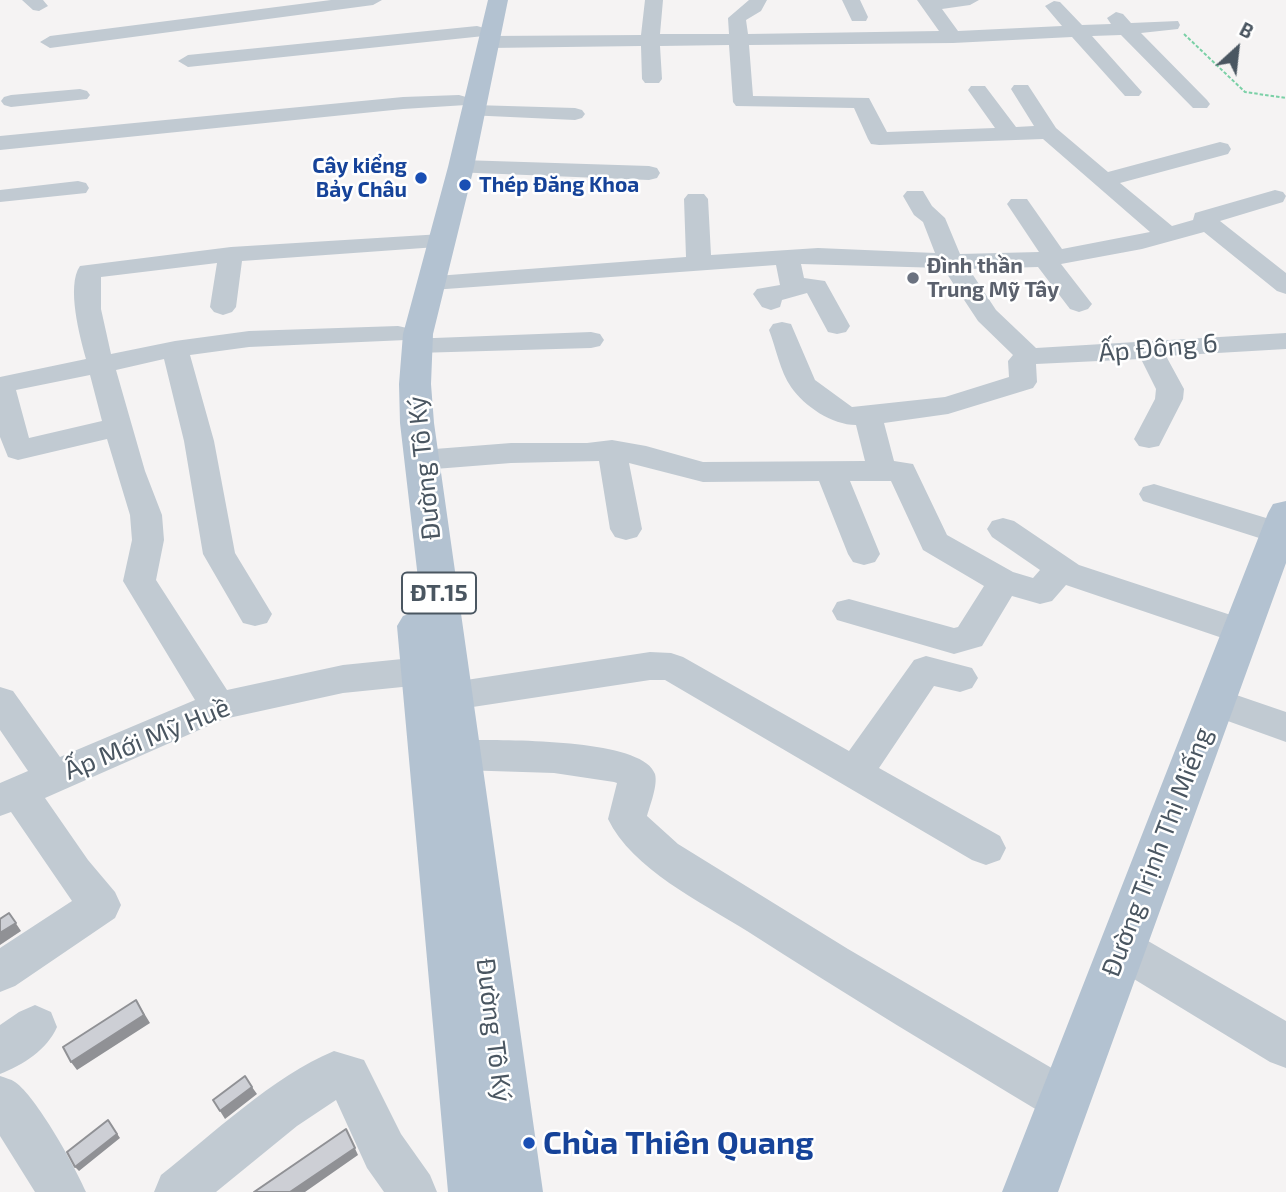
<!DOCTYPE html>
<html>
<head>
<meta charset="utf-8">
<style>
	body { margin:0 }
	#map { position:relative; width:1286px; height:1192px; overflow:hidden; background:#f5f3f3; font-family:"Exo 2",sans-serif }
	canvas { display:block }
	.north { position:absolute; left:1202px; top:14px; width:70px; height:70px; -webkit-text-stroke:5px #fff; paint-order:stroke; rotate:27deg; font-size:19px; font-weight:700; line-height:28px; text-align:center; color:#4a5661 }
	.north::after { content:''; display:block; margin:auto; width:24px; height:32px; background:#4a5661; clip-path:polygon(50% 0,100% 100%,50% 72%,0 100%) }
</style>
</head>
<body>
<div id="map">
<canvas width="1286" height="1192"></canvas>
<div class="north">B</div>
</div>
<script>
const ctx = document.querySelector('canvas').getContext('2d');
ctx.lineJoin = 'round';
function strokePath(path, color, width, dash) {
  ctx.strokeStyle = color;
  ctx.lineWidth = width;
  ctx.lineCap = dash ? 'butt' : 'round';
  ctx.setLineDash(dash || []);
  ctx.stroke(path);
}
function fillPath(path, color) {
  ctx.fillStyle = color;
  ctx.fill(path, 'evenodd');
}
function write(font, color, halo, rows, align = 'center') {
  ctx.font = font + ' "Exo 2",sans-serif';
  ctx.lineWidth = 5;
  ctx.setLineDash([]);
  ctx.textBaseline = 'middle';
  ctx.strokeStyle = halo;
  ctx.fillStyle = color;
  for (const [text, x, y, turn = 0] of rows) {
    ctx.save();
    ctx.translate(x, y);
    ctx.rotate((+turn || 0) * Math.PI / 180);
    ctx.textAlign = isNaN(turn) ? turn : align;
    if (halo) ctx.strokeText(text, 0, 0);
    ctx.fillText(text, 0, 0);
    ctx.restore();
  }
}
const path = new Path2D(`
	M1184 34 1245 92 1286 98`);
const minor = new Path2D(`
	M22 0H43L48 6 39 11 33 10Z
	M331 0H382L373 5 50 48 40 42 50 36Z
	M645 0H663L660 34H729L728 18 749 0H767L761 11 746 20 748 34 939 31 917 0H979L970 5 942 9 958 31 1062 26 1045 6 1054 1 1060 2 1082 25 1111 24 1107 18 1116 12 1123 14 1131 23 1178 21 1180 25 1178 29 1141 33 1207 100 1210 104 1207 108H1193L1121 35 1092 36 1142 92 1139 96H1125L1072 37 953 43 749 45 753 96 869 98 887 132 995 128 968 90 971 86H985L1016 127 1034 126 1011 89 1014 85H1028L1056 128 1108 172 1220 142 1228 144 1231 149 1228 154 1120 183 1172 226 1193 220 1195 213 1275 190 1283 192 1286 196 1283 202 1220 221 1286 273V294L1277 291 1204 232 1142 249 1061 264 1092 304 1088 309 1079 312 1070 309 1038 267 969 269 996 310 1036 348 1286 333V349L1166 356 1184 389 1183 399 1159 446 1149 448 1139 446 1134 439 1155 399 1156 389 1141 359 1036 364 1037 382 1033 388 948 414 884 423 894 461 913 464 947 535 1013 572 1033 578 1040 570 992 537 987 529 992 521 1003 518 1014 521 1079 565 1252 622 1257 631 1252 640 1240 644 1066 585 1052 601 1040 604 1012 596 982 646 954 654 837 620 832 611 837 602 849 599 954 628 958 627 984 586 923 550 891 481H850L880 554 875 562 864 565 853 562 848 554 819 481 703 482 629 463 642 529 637 537 626 540 615 537 610 529 599 461 511 463 422 470 411 467 407 460 411 453 422 450 511 443H587L612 440 646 446 703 462 865 461 856 425C832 425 804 406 791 387 780 371 776 348 769 330L773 324 782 322 791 324 815 380 852 407 945 397 1009 377 1008 361 1013 355 978 321 943 268 801 264 804 278 825 281 850 326 846 332 837 334 828 332 807 293 782 300 780 307 771 310 762 307 753 294 757 289 780 285 776 265 432 290 423 287 419 282 423 277 686 257 684 199 688 194H704L708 199 711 255 818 248 935 253 923 222 914 215 903 196 907 191H923L932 206 945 218 960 254 1039 252 1007 204 1011 199H1027L1062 249 1150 232 1043 139 879 145 871 144 868 139 854 108 736 106 733 102 729 45 660 46 662 79 659 83H645L642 79 641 46 489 48 479 42 489 36 641 35Z
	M842 0H860L868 17 866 21H852Z
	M477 26 484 28 486 32 484 36 188 67 178 61 188 55Z
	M80 89 87 91 90 95 87 99 11 107 4 105 1 101 4 97 11 95Z
	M459 95 466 97 469 101 466 105 403 109 0 150V136L403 97Z
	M474 105 575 108 582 110 585 114 582 118 575 120 467 115 464 111 467 107Z
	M461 160 649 166 657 168 660 173 657 178 649 180 453 172 450 167 453 162Z
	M78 181 86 183 89 188 86 193 0 202V190Z
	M442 234 451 236 454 241 451 246 242 261 236 307 232 312 223 315 214 312 210 307 217 263 101 277V309L111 354 175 341 249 331 398 326 407 328 411 334 408 339 591 332 600 334 604 340 600 346 591 348 416 353 407 351 403 345 406 340 249 347 190 355 214 441 235 553 272 614 267 623 255 626 243 623 203 554 184 441 164 359 116 370 145 471 162 515 164 540 156 580 227 690 343 665 422 657 434 661 440 671 434 681 422 685 343 693 224 719 45 798 88 860 115 892 121 905 115 918 15 986 0 992V948L72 901 11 812 0 816V783L28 771 0 730V687L13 691 60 757 195 700 123 581 132 540 130 515 107 439 18 460 8 457 0 437V377L86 359C80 337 66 286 80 266L231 247ZM90 375 102 421 29 438 16 390Z
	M1154 484 1286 524V542L1278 544 1143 501 1139 494 1143 487Z
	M650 652 671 653 683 657 849 751 914 660 926 656 972 668 978 678 972 688 960 692 934 686 879 768 1000 836 1006 848 1000 860 986 865 972 860 665 680H650L453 710 440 706 435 696 440 686 453 682Z
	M1213 687 1286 712V742L1200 711 1195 701 1200 691Z
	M460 740C495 740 643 737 655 774 658 785 650 805 647 816L678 844 848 949 1079 1084 1086 1100 1079 1116 1063 1123 1047 1116C946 1055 846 995 747 931 701 902 632 869 608 819L617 783 614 782 554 773 460 770 447 766 441 755 447 744Z
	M1121 928 1136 934 1286 1021V1068L1270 1062 1106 962 1100 948 1106 934Z
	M35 1005 51 1012 57 1027C47 1050 23 1065 0 1074V1025L19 1012Z
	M334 1051 364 1060 401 1134 430 1175 437 1192H384L367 1168 336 1100 297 1126 216 1192H154L161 1175C213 1134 272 1077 334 1051Z
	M0 1076C5 1078 11 1079 15 1082 36 1096 76 1168 86 1192H35L0 1136Z`);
const major = new Path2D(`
	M488 0H508L474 167 433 334 431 384 434 423 543 1192H448L397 626 403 616 417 611 422 613 400 423 399 384 403 334 448 167Z
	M1286 501V563L1058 1192H1002L1268 513 1273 504Z`);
const shadedWall = new Path2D(`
	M9 913 21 931 0 945V933Z
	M136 1000 150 1023 77 1070 71 1062Z
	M252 1087 257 1094 225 1119 220 1111Z
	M108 1120 120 1138 79 1171 75 1167Z
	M346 1129 358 1155 305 1192H290Z`);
const building = new Path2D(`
	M9 913 16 923 0 933V919Z
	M136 1000 144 1015 71 1062 63 1047Z
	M245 1076 252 1087 220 1111 213 1100Z
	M108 1120 117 1134 75 1167 67 1152Z
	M346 1129 355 1148 290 1192H254Z`);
const markers = [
	[421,178,7,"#1a4fb4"],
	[465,185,7,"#1a4fb4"],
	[913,278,7,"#6b7280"],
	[529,1143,7,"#1a4fb4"]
];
const farTransitnames = [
	["Cây kiểng",407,166],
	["Bảy Châu",407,190],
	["Thép Đăng Khoa",479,185,"left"]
];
const farWorshipnames = [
	["Đình thần",927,266],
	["Trung Mỹ Tây",927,290]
];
const shields = [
	[439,593,74]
];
const shieldNames = [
	["ĐT.15",439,593]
];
const streetNames = [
	["Ấp Đông 6",1158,348,-5],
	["Đường Tô Ký",424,468,-96],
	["Ấp Mới Mỹ Huề",147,739,-22],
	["Đường Trịnh Thị Miếng",1157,852,-69],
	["Đường Tô Ký",494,1030,83]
];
const nearTransitnames = [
	["Chùa Thiên Quang",543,1143]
];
strokePath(path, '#7ad0a6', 2, [3.5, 2]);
fillPath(minor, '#c1cad2');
fillPath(major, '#b3c2d1');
fillPath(shadedWall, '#909195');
fillPath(building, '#cdcfd5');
strokePath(building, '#909195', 2);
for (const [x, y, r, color] of markers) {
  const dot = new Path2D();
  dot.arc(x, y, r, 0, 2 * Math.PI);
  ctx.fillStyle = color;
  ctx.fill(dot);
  strokePath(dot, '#fff', 2.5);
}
write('bold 21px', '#164399', '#fff', farTransitnames, 'right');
write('bold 21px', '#5b616d', '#fff', farWorshipnames, 'left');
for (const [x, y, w] of shields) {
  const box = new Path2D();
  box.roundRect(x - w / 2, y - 20.5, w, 41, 5);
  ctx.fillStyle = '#fff';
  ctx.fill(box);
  strokePath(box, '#4a5661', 2);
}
write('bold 24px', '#4a5661', null, shieldNames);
write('26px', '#4a5661', '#fff', streetNames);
write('bold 32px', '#164399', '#fff', nearTransitnames, 'left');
</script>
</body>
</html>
